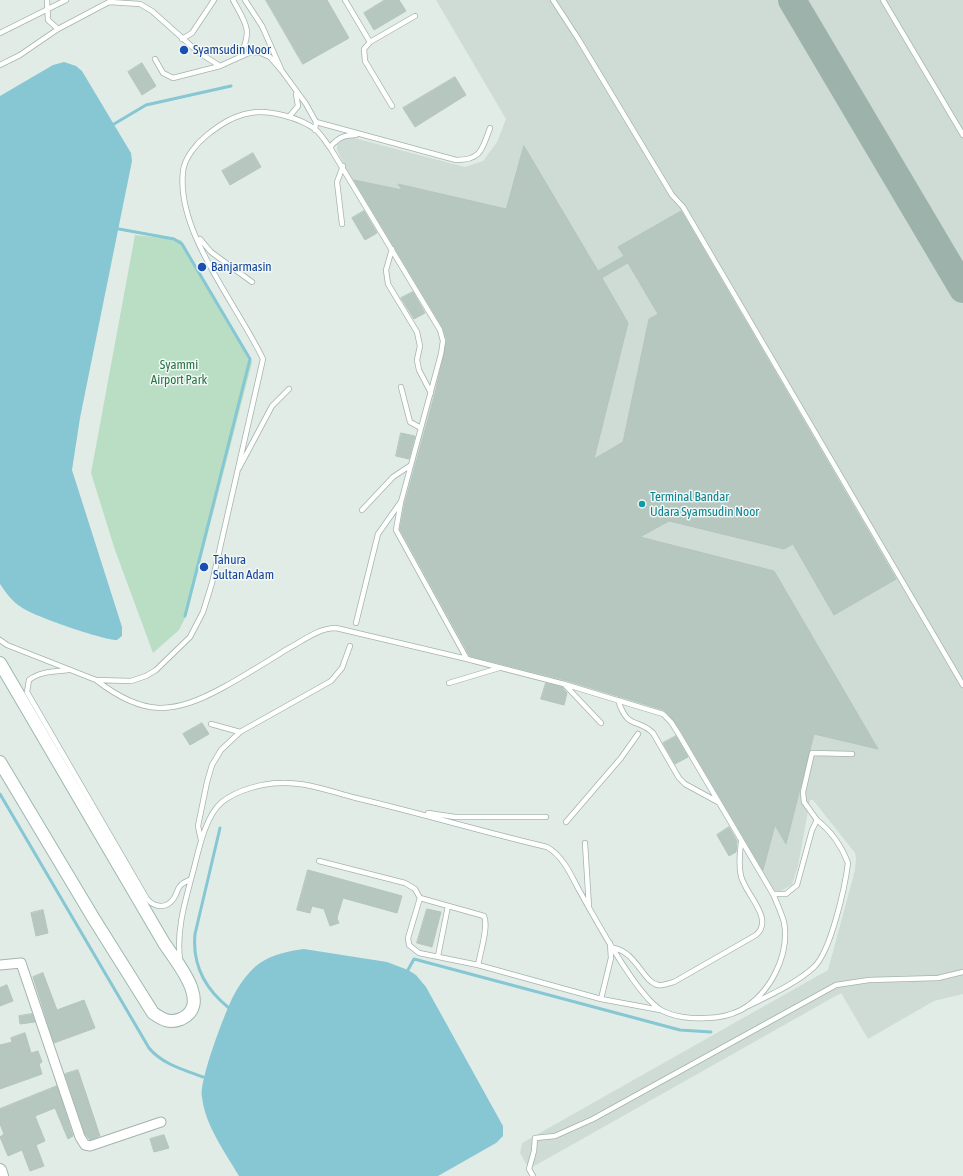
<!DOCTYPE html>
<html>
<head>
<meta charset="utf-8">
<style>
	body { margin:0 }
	canvas { display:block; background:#e1ece7 }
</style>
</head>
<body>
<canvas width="963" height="1176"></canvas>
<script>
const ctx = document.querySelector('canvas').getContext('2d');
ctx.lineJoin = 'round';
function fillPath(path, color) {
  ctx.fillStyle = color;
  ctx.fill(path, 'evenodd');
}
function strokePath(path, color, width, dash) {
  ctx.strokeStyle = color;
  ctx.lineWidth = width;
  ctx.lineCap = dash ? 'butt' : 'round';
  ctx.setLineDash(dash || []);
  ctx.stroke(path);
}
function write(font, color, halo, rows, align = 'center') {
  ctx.font = font + ' "Asap Condensed",sans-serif';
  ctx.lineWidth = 3;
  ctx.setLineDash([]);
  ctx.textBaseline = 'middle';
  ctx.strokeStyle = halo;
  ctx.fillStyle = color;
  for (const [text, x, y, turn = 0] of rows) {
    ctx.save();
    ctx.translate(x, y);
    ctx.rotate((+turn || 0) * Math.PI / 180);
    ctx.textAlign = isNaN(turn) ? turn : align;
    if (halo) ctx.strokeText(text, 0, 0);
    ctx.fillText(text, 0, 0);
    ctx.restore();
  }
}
const built = new Path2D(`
	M436 0H963V994L934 1001 868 1039 841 993 529 1169 520 1153 522 1143 828 970 855 870 856 858 855 853 813 800H810L798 866 792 885 781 891H773L668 714 473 664 395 532 446 340 351 179 337 150V144L345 138H354L465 167 483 161 497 142 506 119Z`);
const green = new Path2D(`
	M135 235 181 240 252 362 187 614 179 630 153 653 115 550 91 473Z`);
const water = new Path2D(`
	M64 62 76 66 82 71 131 153 132 161 80 418 72 470 122 627V636L117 640C103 640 33 616 21 607 12 601 6 593 0 584V96L53 65Z
	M304 949 387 962 408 970 416 975 426 987 503 1126V1136L496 1143 438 1176H239C225 1152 205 1125 202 1097 199 1080 226 1009 235 993 241 982 250 970 260 963 273 954 289 951 304 949Z`);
const stream = new Path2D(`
	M114 124 146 105 231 86
	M119 229 174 239 182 244 250 359 185 616
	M0 794 149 1048C162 1064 184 1070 203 1077
	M220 828 195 934C192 965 205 989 229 1008
	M408 970 414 959 680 1030 711 1032`);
const taxiway = new Path2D(`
	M792 0 963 289`);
const building = new Path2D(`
	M266 0H327L349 38 303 64Z
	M385 0H399L406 11 374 30 364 13Z
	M142 63 156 86 142 95 128 72Z
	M455 77 466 95 415 127 403 108Z
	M524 146 598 271 624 256 618 247 681 211 896 579 834 615 793 544 784 549 669 521 640 537 774 571 878 749 814 734 786 844 775 825 763 870 681 731 668 714 664 710 565 680 470 656 400 529 405 503 435 394 447 340 443 328 354 180 402 190 398 184 506 209ZM628 263 658 314 649 319 623 442 594 459 628 323 602 278Z
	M253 153 261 167 230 185 222 171Z
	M364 211 377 233 365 240 352 218Z
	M413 292 425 313 414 319 401 298Z
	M401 433 415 436 409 459 396 456Z
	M546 683 562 687 567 693 564 705 541 699Z
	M202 723 209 734 190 745 183 734Z
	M676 736 688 757 675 764 663 743Z
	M729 827 737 841 736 852 729 856 717 835Z
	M308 870 402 896 397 913 343 898 337 918 339 923 330 926 324 909 312 906 310 913 297 910Z
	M427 909 441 912 432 947 417 943Z
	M43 910 48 933 36 936 31 913Z
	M43 973 57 1010 84 1000 95 1028 54 1043 33 977Z
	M7 985 13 1001 0 1006V988Z
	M32 1014 35 1022 20 1024 19 1016Z
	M25 1033 31 1053 38 1051 42 1062 39 1064 42 1074 0 1089V1045L12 1042 11 1038Z
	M78 1070 100 1136 90 1140 85 1134 65 1074Z
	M57 1086 73 1136 68 1139 55 1108 35 1116 45 1141 36 1145 44 1166 30 1171 22 1150 8 1156 0 1137 4 1134 0 1124V1109Z
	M164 1135 169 1148 154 1152 150 1139Z`);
const lane = new Path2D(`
	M47 0 48 20 58 29
	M233 0C246 24 253 30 240 56
	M245 0 262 26 281 69
	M345 0 370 42 415 16
	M553 0 579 40 672 195 683 207 963 685
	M883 0 963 135
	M0 33 66 0
	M182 39 192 33 214 0
	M370 42 364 49 365 61 392 106
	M155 59 163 73 173 78 220 66
	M0 65 20 55 58 29 109 2 140 4 152 11 198 52 220 66 251 52 261 53 270 57 282 71 306 104 316 122 315 130
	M289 117 298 106 296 94
	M316 122 456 160C481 160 482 150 490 128
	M331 149V146C339 137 345 135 356 135
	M342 224 337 182 343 166
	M200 239 211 252 252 282
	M392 249 386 270 388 284 417 332 420 346 417 360 419 370 431 393
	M401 387 410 422 421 428
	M239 468 272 406 289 389
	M362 510 393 477 411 465
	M356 623 378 534 400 503
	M0 640 7 645 96 680 131 681 146 676 156 670 190 637 203 612 212 583 263 359C238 306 176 232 183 172 184 158 197 143 207 135 221 124 233 116 250 113 268 109 301 118 316 130 322 135 326 143 331 149L440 330 443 341 441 354 401 502 396 530 467 659 564 684 663 714 671 722 678 733 773 894C777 903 781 912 784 922 790 955 770 994 741 1010 731 1015 717 1018 706 1018 692 1019 673 1017 661 1010 636 995 595 918 579 890 571 875 563 856 547 847 483 832 420 813 356 798 332 792 307 782 282 783 263 783 237 790 222 802 206 815 199 848 194 868 186 899 176 928 180 960
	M68 670C55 672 40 671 29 680L27 692 147 899C155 908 167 909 174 898 177 894 177 889 180 886 182 883 188 881 191 879
	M96 680C144 717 173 715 224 687 246 675 268 661 289 648 304 640 319 628 336 628L467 659
	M449 683 499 668
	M565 685 601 723
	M618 700C628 731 637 717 653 733L679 778 685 784 718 802
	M211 724 240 732
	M428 813 455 817H546
	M817 820 804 802 803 792 812 753 852 754
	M566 822 621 758 638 734
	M201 840 198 826 207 782 212 765 221 750 240 732 331 681 342 668 350 646
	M585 843 589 907
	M319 861 405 883 415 889 420 898 408 938 409 945 419 953 478 965 601 999 660 1010
	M420 898 484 916C489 926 480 954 478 965
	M614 948C637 953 643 982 658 985 663 986 669 983 674 982L756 935C775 919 745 894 741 876 738 864 740 853 741 842
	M438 956 448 906
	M601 999 611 958 610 943
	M748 1006C768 996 797 983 814 967 831 951 845 887 848 863 842 847 831 831 817 820L812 830 797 885 786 894H773
	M533 1176 529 1169 534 1151 535 1138 555 1136 593 1119 836 985 869 980 938 978 963 972`);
const street = new Path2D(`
	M0 965 21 963 80 1137 85 1145 90 1146 161 1122`);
const secondary = new Path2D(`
	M0 663 164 943C174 959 214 1004 181 1019 169 1024 162 1019 153 1013L94 919 0 762
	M0 1170 2 1176`);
const markers = [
	[184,50,5,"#1a4fb4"],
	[202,267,5,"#1a4fb4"],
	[642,504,4,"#0f9aa8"],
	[204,567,5,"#1a4fb4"]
];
const transitNames = [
	["Syamsudin Noor",193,50],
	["Banjarmasin",211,267],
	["Tahura",213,560],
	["Sultan Adam",213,575]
];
const parkNames = [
	["Syammi",179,365],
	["Airport Park",179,380]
];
const cultureNames = [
	["Terminal Bandar",650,497],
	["Udara Syamsudin Noor",650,512]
];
fillPath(built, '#cfdcd6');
fillPath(green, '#b9dec3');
fillPath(water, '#86c7d3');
strokePath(stream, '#86c7d3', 3);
strokePath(taxiway, '#9eb2ac', 28);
fillPath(building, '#b6c7c0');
strokePath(building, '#b3c6be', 1);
strokePath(lane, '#a3b4ae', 6);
strokePath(street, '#a3b4ae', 11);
strokePath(secondary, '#9eb8af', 14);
strokePath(lane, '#fff', 4.5);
strokePath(street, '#fff', 9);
strokePath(secondary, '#fff', 12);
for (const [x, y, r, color] of markers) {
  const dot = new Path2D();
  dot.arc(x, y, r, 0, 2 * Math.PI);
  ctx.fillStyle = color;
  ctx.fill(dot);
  strokePath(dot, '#f1f8f5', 1.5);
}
write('13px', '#164399', '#f1f8f5', transitNames, 'left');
write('13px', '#297547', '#f1f8f5', parkNames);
write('13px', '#0d838f', '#f1f8f5', cultureNames, 'left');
</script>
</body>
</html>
